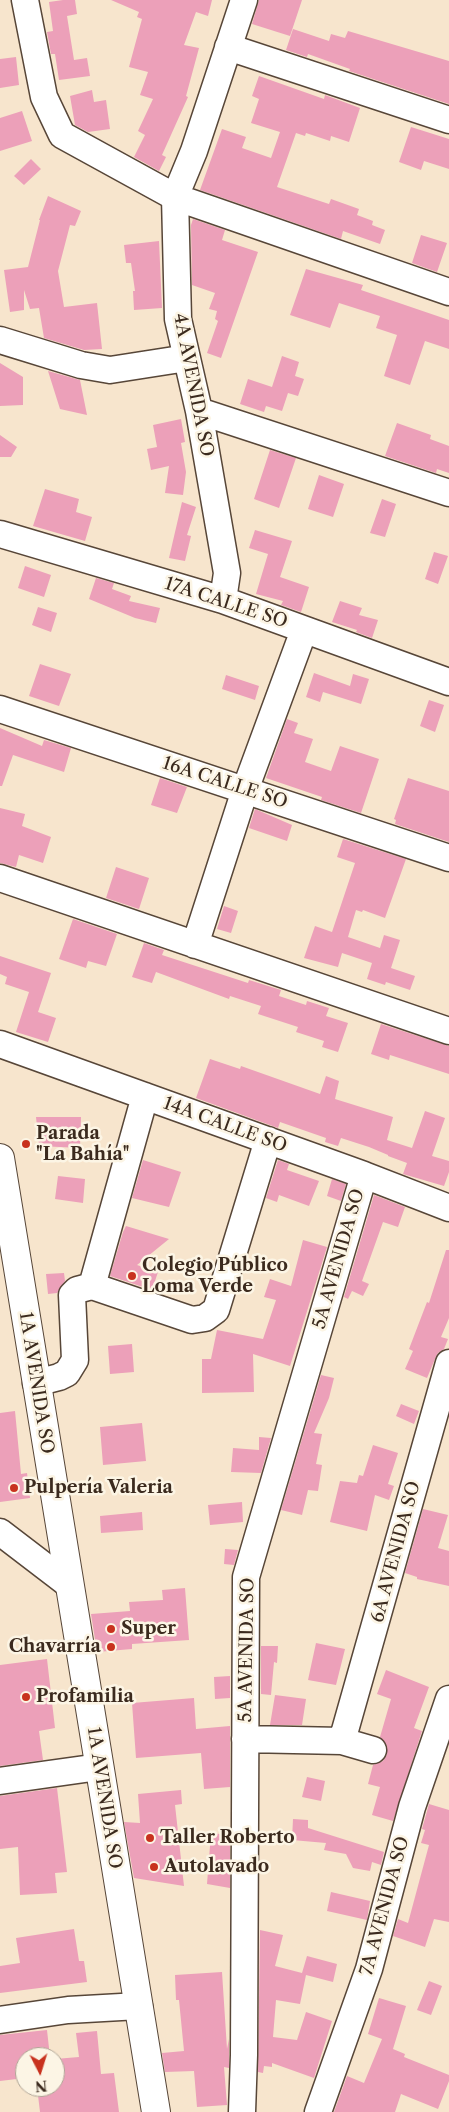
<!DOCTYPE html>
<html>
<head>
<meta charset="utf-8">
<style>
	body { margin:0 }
	#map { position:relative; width:449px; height:2112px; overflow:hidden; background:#f7e5cd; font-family:"Libre Caslon Text",serif }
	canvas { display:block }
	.north { position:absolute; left:15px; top:2047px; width:50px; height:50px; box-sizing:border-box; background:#fcf5e5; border:1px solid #afa495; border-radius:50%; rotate:175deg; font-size:14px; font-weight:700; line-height:20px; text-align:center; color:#3b2a1e }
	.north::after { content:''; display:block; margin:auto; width:18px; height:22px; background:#c8321e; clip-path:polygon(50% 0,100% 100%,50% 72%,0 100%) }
</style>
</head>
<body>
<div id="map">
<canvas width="449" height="2112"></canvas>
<div class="north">N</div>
</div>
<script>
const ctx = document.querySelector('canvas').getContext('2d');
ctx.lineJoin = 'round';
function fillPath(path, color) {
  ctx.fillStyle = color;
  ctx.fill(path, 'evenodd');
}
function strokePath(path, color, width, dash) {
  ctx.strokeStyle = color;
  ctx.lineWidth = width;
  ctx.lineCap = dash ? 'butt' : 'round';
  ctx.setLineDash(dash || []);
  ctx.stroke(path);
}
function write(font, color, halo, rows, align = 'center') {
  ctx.font = font + ' "Libre Caslon Text",serif';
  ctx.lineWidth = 5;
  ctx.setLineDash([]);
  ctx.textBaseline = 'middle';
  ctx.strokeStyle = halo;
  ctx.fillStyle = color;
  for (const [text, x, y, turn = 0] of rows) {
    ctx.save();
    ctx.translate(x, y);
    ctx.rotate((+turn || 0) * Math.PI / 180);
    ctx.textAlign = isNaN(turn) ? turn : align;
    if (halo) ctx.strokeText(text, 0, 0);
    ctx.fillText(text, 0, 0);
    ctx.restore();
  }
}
const building = new Path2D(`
	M63 0H75L77 14 67 16 74 60 87 58 90 76 59 80 55 54H51L47 32 53 31 49 2Z
	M111 0H212L208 16 196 12 184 45 199 48 186 96 188 97 162 155 166 157 159 171 134 157 145 135 138 131 153 99 140 95 148 72 129 67 142 19 137 17 139 12Z
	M259 0H302L290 36 252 24Z
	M293 29 329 41 331 34 345 38 348 31 449 61V104L349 71 350 69 308 54 307 57 286 50Z
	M16 57 19 85 0 88V59Z
	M259 76 324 99 325 95 360 108 349 142 331 136 330 141 306 133 305 136 296 133 277 187 329 204 331 199 359 209 357 215 373 221 372 225 385 230 380 244 343 231 341 239 200 190 222 129 246 137 242 148 271 158 280 132 251 123 259 99 252 96Z
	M92 90 94 102 106 100 110 129 88 132 75 125 70 96Z
	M22 111 32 141 0 151V118Z
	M411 127 449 139V169L424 161 421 170 399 162Z
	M31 159 41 169 24 185 14 176Z
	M48 196 81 211 75 226 70 225 58 271 64 307 97 303 102 349 84 350 44 338 39 308 30 309 24 290V310L10 312 4 270 28 267 40 220H39Z
	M193 219 225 230 222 240 258 252 221 358 207 353 218 321 215 319 217 311 209 309 215 293 192 285 191 225Z
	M421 235 447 243 437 272 412 263Z
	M159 241 162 308 134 310 133 291H135L131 263H126L124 245Z
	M306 269 363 285 361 290 449 320V349L425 341 410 385 384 376 397 335 376 328 380 316 339 303 330 328 290 315Z
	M282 356 299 362 295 376 304 379 298 396 288 393 282 411 266 406 264 412 240 404 248 379 272 387Z
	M0 363 23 377V405L0 406Z
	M48 371 80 380 87 415 60 409Z
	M181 419 185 442 181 443 186 472 183 495 165 493 169 466 151 470 147 449 157 447 153 425Z
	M397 423 431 435 430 439 449 446V473L437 469 436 473 385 456Z
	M0 435 17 447 11 457H0Z
	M270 450 296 458 279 508 254 499Z
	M319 475 344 484 333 517 308 509Z
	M45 489 79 499 76 512 92 517 85 541 33 526Z
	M382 499 396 504 385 537 370 533Z
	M182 502 196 507 187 535 191 536 185 561 169 558Z
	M255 530 292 541 280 577 309 587 301 612 281 605 283 601 256 594 268 554 249 548Z
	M434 552 448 556 438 584 425 579Z
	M25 566 51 575 44 597 18 588Z
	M96 578 114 583 112 589 131 596 129 601 160 608 156 623 135 618 89 599Z
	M340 601 362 608 359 615 378 620 372 638 356 632 357 630 332 622Z
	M38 607 57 613 51 632 32 625Z
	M40 664 71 674 59 706 29 696Z
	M314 673 350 686 353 674 369 679 361 704 323 692 320 702 306 697Z
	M226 675 259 686 255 700 222 689Z
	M429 700 444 705 435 732 420 726Z
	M287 719 298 723 294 733 313 739 305 762 331 771 340 746 379 759 361 813 321 800 322 797 266 778Z
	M0 728 42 746 44 740 71 748 64 772 13 755 2 786H0Z
	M160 778 187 787 177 813 151 805Z
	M408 778 449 791V842L395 824 396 820 394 819Z
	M0 808 25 814 22 826 51 837 43 863 19 855 16 867 0 863Z
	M255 809 292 825 287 841 249 828Z
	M343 839 406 859 385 918 363 910 362 912 356 910 348 937 380 948 384 935 400 940 391 968 415 976 410 990 386 982 385 985 367 979 372 963 342 953 338 967 304 958 315 926 332 932 355 863 337 857Z
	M116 867 149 878 139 909 106 898Z
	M224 906 238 911 231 933 217 929Z
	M73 919 117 934 106 966 88 961 86 968 59 959Z
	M144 943 164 950 162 955 248 983 249 980 281 990 279 996 306 1005 307 1001 329 1008 326 1016 348 1023 338 1052 322 1047 324 1041 296 1032 298 1027 258 1014 261 1006 230 996 229 999 156 972 152 983 132 977Z
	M0 956 51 973 38 1012 56 1018 48 1042 16 1032 29 992 5 984 7 977 0 974Z
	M381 1024 449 1046V1074L390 1055 389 1060 371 1054Z
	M210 1059 240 1069 241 1066 320 1094 326 1076 339 1081 335 1099 393 1117 387 1140 412 1148 425 1111 445 1118 432 1156 449 1161V1172L444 1186 403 1174 407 1163 388 1156V1155L369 1147 341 1138 338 1146 325 1142 326 1138 280 1122 278 1128 196 1098Z
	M36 1117H81L80 1148 39 1146Z
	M143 1160 181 1172 169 1207 132 1198Z
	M278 1160 289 1164 287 1170 319 1181 309 1206 279 1195 277 1202 266 1198Z
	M58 1176 85 1179 83 1203 55 1199Z
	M332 1179 346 1184 341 1201 327 1196Z
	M374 1195 405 1207 398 1227 383 1222 362 1281 369 1284 363 1296 352 1291 348 1299 344 1297Z
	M126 1226 169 1239 137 1265 158 1272 152 1290 110 1276 123 1232Z
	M303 1240 327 1247 290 1366 253 1354 254 1392 202 1393V1359H211L217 1330 263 1339 276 1300 264 1297 270 1279 291 1286Z
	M446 1250H449V1318L441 1337 448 1339 444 1349 438 1353 435 1359 427 1378 405 1369 413 1351 409 1349 427 1302 429 1303Z
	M64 1273 65 1281 57 1293 48 1294 46 1274Z
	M132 1344 134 1372 110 1374 108 1346Z
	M321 1375 334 1378 329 1398 314 1433 322 1434 316 1464 322 1465 318 1491 308 1490 302 1515 281 1510Z
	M401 1404 419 1411 414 1424 396 1416Z
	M15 1411 21 1474 27 1473 30 1498 0 1502V1413Z
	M142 1423 146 1461 103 1465 100 1427Z
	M259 1437 271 1438 261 1473 231 1472 233 1448 259 1450Z
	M373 1445 398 1453 388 1484 394 1486 389 1500 375 1495 367 1531 330 1522 340 1481 357 1483 359 1475 363 1476Z
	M242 1502 243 1522 210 1525 208 1505Z
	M423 1509 448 1515 438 1548 449 1551V1586L417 1579V1577L405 1573Z
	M142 1512 143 1530 101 1533 100 1516Z
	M225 1549 238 1550 234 1565 224 1564Z
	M185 1588 189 1640 132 1644V1649L97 1652 91 1614 130 1611 129 1602 163 1600 162 1590Z
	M316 1643 345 1649 336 1685 308 1680Z
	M261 1646H278L277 1663 274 1662 271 1695 261 1694Z
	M47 1659 55 1728 39 1731 43 1760 0 1766V1665Z
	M386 1670 429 1687 414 1728 422 1731 393 1821 372 1815 380 1787 368 1784 373 1765 383 1761 387 1754V1746L380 1737 391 1699 377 1694Z
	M230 1676V1698L215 1699 214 1677Z
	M275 1695 306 1699 302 1725H270Z
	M194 1698 196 1729 230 1726V1787L204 1789 201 1753 136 1758 132 1703Z
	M307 1777 325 1781 321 1801 302 1797Z
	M57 1788 67 1872 55 1873 57 1893 20 1895 18 1847 0 1849V1796Z
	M181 1790 182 1804 175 1805 184 1886 134 1878 124 1822 140 1823 138 1794Z
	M429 1804 449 1810V1922L434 1919 425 1947 393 1936 398 1919 408 1923 429 1845 421 1843 425 1830 422 1829Z
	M293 1819 308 1820V1828L384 1852 381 1865 372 1862 370 1871 353 1868 346 1854 324 1850 326 1843 292 1840Z
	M211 1833 230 1835V1888L207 1884Z
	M331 1892 370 1901 367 1920 327 1911Z
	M74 1929 79 1961H84L87 1982 0 1993V1966L20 1963 16 1938Z
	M260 1930 283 1935 275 1966 302 1973 307 1956 337 1964 333 1982 306 1975 300 2004 276 2000 273 2037 297 2040 306 2012 332 2021 314 2078 272 2063V2067L264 2066 263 2073 258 2072Z
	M222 1972 227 2049 229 2039V2068L224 2067 227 2105 197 2107 194 2071 165 2072 162 2053 184 2051 179 2000H176L175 1975Z
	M429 1981 442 1986 431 2015 417 2010Z
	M379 1998 406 2006 393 2049 405 2054 404 2057 449 2075V2081L438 2109 401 2094 395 2112H334L347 2076 364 2083 382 2039 368 2034Z
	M47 2030 50 2057H25V2078L0 2081V2035Z
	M97 2031 101 2074 114 2073 119 2112H40L37 2087H55V2059L79 2057 76 2033Z`);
const minor = new Path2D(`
	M25 0 44 97 62 135 175 197 449 292
	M228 47 449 120
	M0 340 81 365 110 370 187 358
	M199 411 449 493
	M0 534 223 600 449 682
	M223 600 227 573 199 411 178 319 175 197 194 151 244 0
	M0 709 449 858
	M0 878 449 1031
	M195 945 245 790 304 630
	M0 1044 364 1175 449 1208
	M92 1286 192 1320 205 1318 216 1310 268 1140
	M36 1383 59 1377 67 1373 75 1360 72 1295 77 1290 92 1286 145 1096
	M0 1532 68 1584
	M245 1739 342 1741 373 1750
	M342 1741 449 1363
	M0 1781 99 1767
	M0 2020 68 2010 139 2006
	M242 2112 244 2055 246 1577 364 1175
	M318 2112 369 1969 412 1807 449 1699`);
const highway = new Path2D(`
	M0 1158 156 2112`);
const markers = [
	[26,1144,5,"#c8321e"],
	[132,1276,5,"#c8321e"],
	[14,1488,5,"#c8321e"],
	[111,1629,5,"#c8321e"],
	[111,1647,5,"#c8321e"],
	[26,1697,5,"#c8321e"],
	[150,1838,5,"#c8321e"],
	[154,1867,5,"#c8321e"]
];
const streetNames = [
	["4A AVENIDA SO",193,385,79],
	["17A CALLE SO",226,603,18],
	["16A CALLE SO",225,783,18],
	["14A CALLE SO",225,1125,20],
	["5A AVENIDA SO",339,1259,-74],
	["1A AVENIDA SO",36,1383,81],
	["6A AVENIDA SO",396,1552,-75],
	["5A AVENIDA SO",247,1650,-89],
	["1A AVENIDA SO",104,1798,81],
	["7A AVENIDA SO",385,1906,-75]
];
const poiNames = [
	["Parada",36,1134],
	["\"La Bahía\"",36,1155],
	["Colegio Público",142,1266],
	["Loma Verde",142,1287],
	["Pulpería Valeria",24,1488],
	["Super",121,1629],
	["Chavarría",101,1647,"right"],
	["Profamilia",36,1697],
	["Taller Roberto",160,1838],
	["Autolavado",164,1867]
];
fillPath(building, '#eca0b9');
strokePath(minor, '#574638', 29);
strokePath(highway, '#574638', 30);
strokePath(minor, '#fff', 26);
strokePath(highway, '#fff', 28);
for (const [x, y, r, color] of markers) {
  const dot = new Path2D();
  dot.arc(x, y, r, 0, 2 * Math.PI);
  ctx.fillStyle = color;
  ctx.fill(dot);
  strokePath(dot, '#fcf5e5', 2);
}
write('18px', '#3b2a1e', '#fcf5e5', streetNames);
write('bold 18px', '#3b2a1e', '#fcf5e5', poiNames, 'left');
</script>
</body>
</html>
